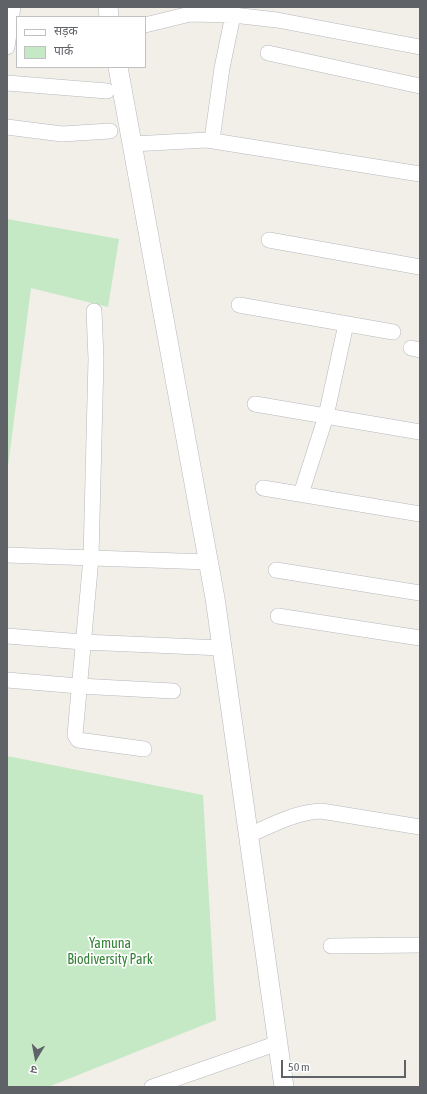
<!DOCTYPE html>
<html>
<head>
<meta charset="utf-8">
<style>
	body { margin:0 }
	#map { position:relative; width:427px; height:1094px; overflow:hidden; background:#f1efe8; font-family:"Asap Condensed","Noto Sans Devanagari",sans-serif }
	canvas { display:block }
	.frame { position:absolute; inset:0; border:8px solid #5f6368; pointer-events:none }
	.legend { position:absolute; left:16px; top:16px; width:130px; height:52px; box-sizing:border-box; background:#fff; border:1px solid #bfc1c3; margin:0; padding:5px 7px; list-style:none; font-size:12px; color:#5f6368 }
	.legend li { display:flex; align-items:center; gap:8px; height:20px }
	.legend b { width:20px; border:1px solid #bfc1c3 }
	.north { position:absolute; left:16px; top:1038px; width:40px; height:40px; -webkit-text-stroke:3px #fff; paint-order:stroke; rotate:190deg; font-size:11px; font-weight:700; line-height:16px; text-align:center; color:#5f6368 }
	.north::after { content:''; display:block; margin:auto; width:14px; height:18px; background:#5f6368; clip-path:polygon(50% 0,100% 100%,50% 72%,0 100%) }
	.scale { position:absolute; left:281px; top:1060px; width:125px; height:18px; box-sizing:border-box; border:2px solid #5f6368; border-top:0; padding-left:5px; font-size:12px; line-height:14px; white-space:nowrap; color:#5f6368; -webkit-text-stroke:3px #fff; paint-order:stroke }
</style>
</head>
<body>
<div id="map">
<canvas width="427" height="1094"></canvas>
<div class="frame"></div>
<ul class="legend">
<li><b style="height:5px;background:#fff"></b>सड़क</li>
<li><b style="height:11px;background:#c5e8c5"></b>पार्क</li>
</ul>
<div class="north">उ</div>
<div class="scale">50 m</div>
</div>
<script>
const ctx = document.querySelector('canvas').getContext('2d');
ctx.lineJoin = 'round';
function fillPath(path, color) {
  ctx.fillStyle = color;
  ctx.fill(path, 'evenodd');
}
function strokePath(path, color, width, dash) {
  ctx.strokeStyle = color;
  ctx.lineWidth = width;
  ctx.lineCap = dash ? 'butt' : 'round';
  ctx.setLineDash(dash || []);
  ctx.stroke(path);
}
function write(font, color, halo, rows, align = 'center') {
  ctx.font = font + ' "Asap Condensed",sans-serif';
  ctx.lineWidth = 3.5;
  ctx.setLineDash([]);
  ctx.textBaseline = 'middle';
  ctx.strokeStyle = halo;
  ctx.fillStyle = color;
  for (const [text, x, y, turn = 0] of rows) {
    ctx.save();
    ctx.translate(x, y);
    ctx.rotate((+turn || 0) * Math.PI / 180);
    ctx.textAlign = isNaN(turn) ? turn : align;
    if (halo) ctx.strokeText(text, 0, 0);
    ctx.fillText(text, 0, 0);
    ctx.restore();
  }
}
const green = new Path2D(`
	M7 219 119 239 108 307 31 288 7 474Z
	M7 756 203 795 216 1020 48 1087H7Z`);
const minor = new Path2D(`
	M145 25 190 14 233 15 277 20 420 47
	M7 47 13 7
	M268 53 420 86
	M7 83 107 91
	M7 127 62 134 110 131
	M212 140 222 68 233 15
	M132 144 207 140 420 174
	M269 240 420 267
	M239 305 393 332
	M94 311 96 359 91 558 75 735 78 740 144 749
	M411 348 420 350
	M255 404 420 432
	M263 488 420 514
	M301 494 326 416 346 324
	M7 555 208 562
	M276 570 420 593
	M278 616 420 638
	M7 636 83 642 222 648
	M7 680 79 686 173 691
	M249 835C272 825 296 812 321 811L420 827
	M331 946 420 945
	M152 1087 278 1043`);
const tertiary = new Path2D(`
	M108 7 109 17
	M118 67 215 598 284 1087`);
const parkNames = [
	["Yamuna",110,944],
	["Biodiversity Park",110,960]
];
fillPath(green, '#c5e8c5');
strokePath(minor, '#b5b8bc', 16);
strokePath(tertiary, '#b5b8bc', 20);
strokePath(minor, '#fff', 15);
strokePath(tertiary, '#fff', 19);
write('14px', '#348238', '#fff', parkNames);
</script>
</body>
</html>
